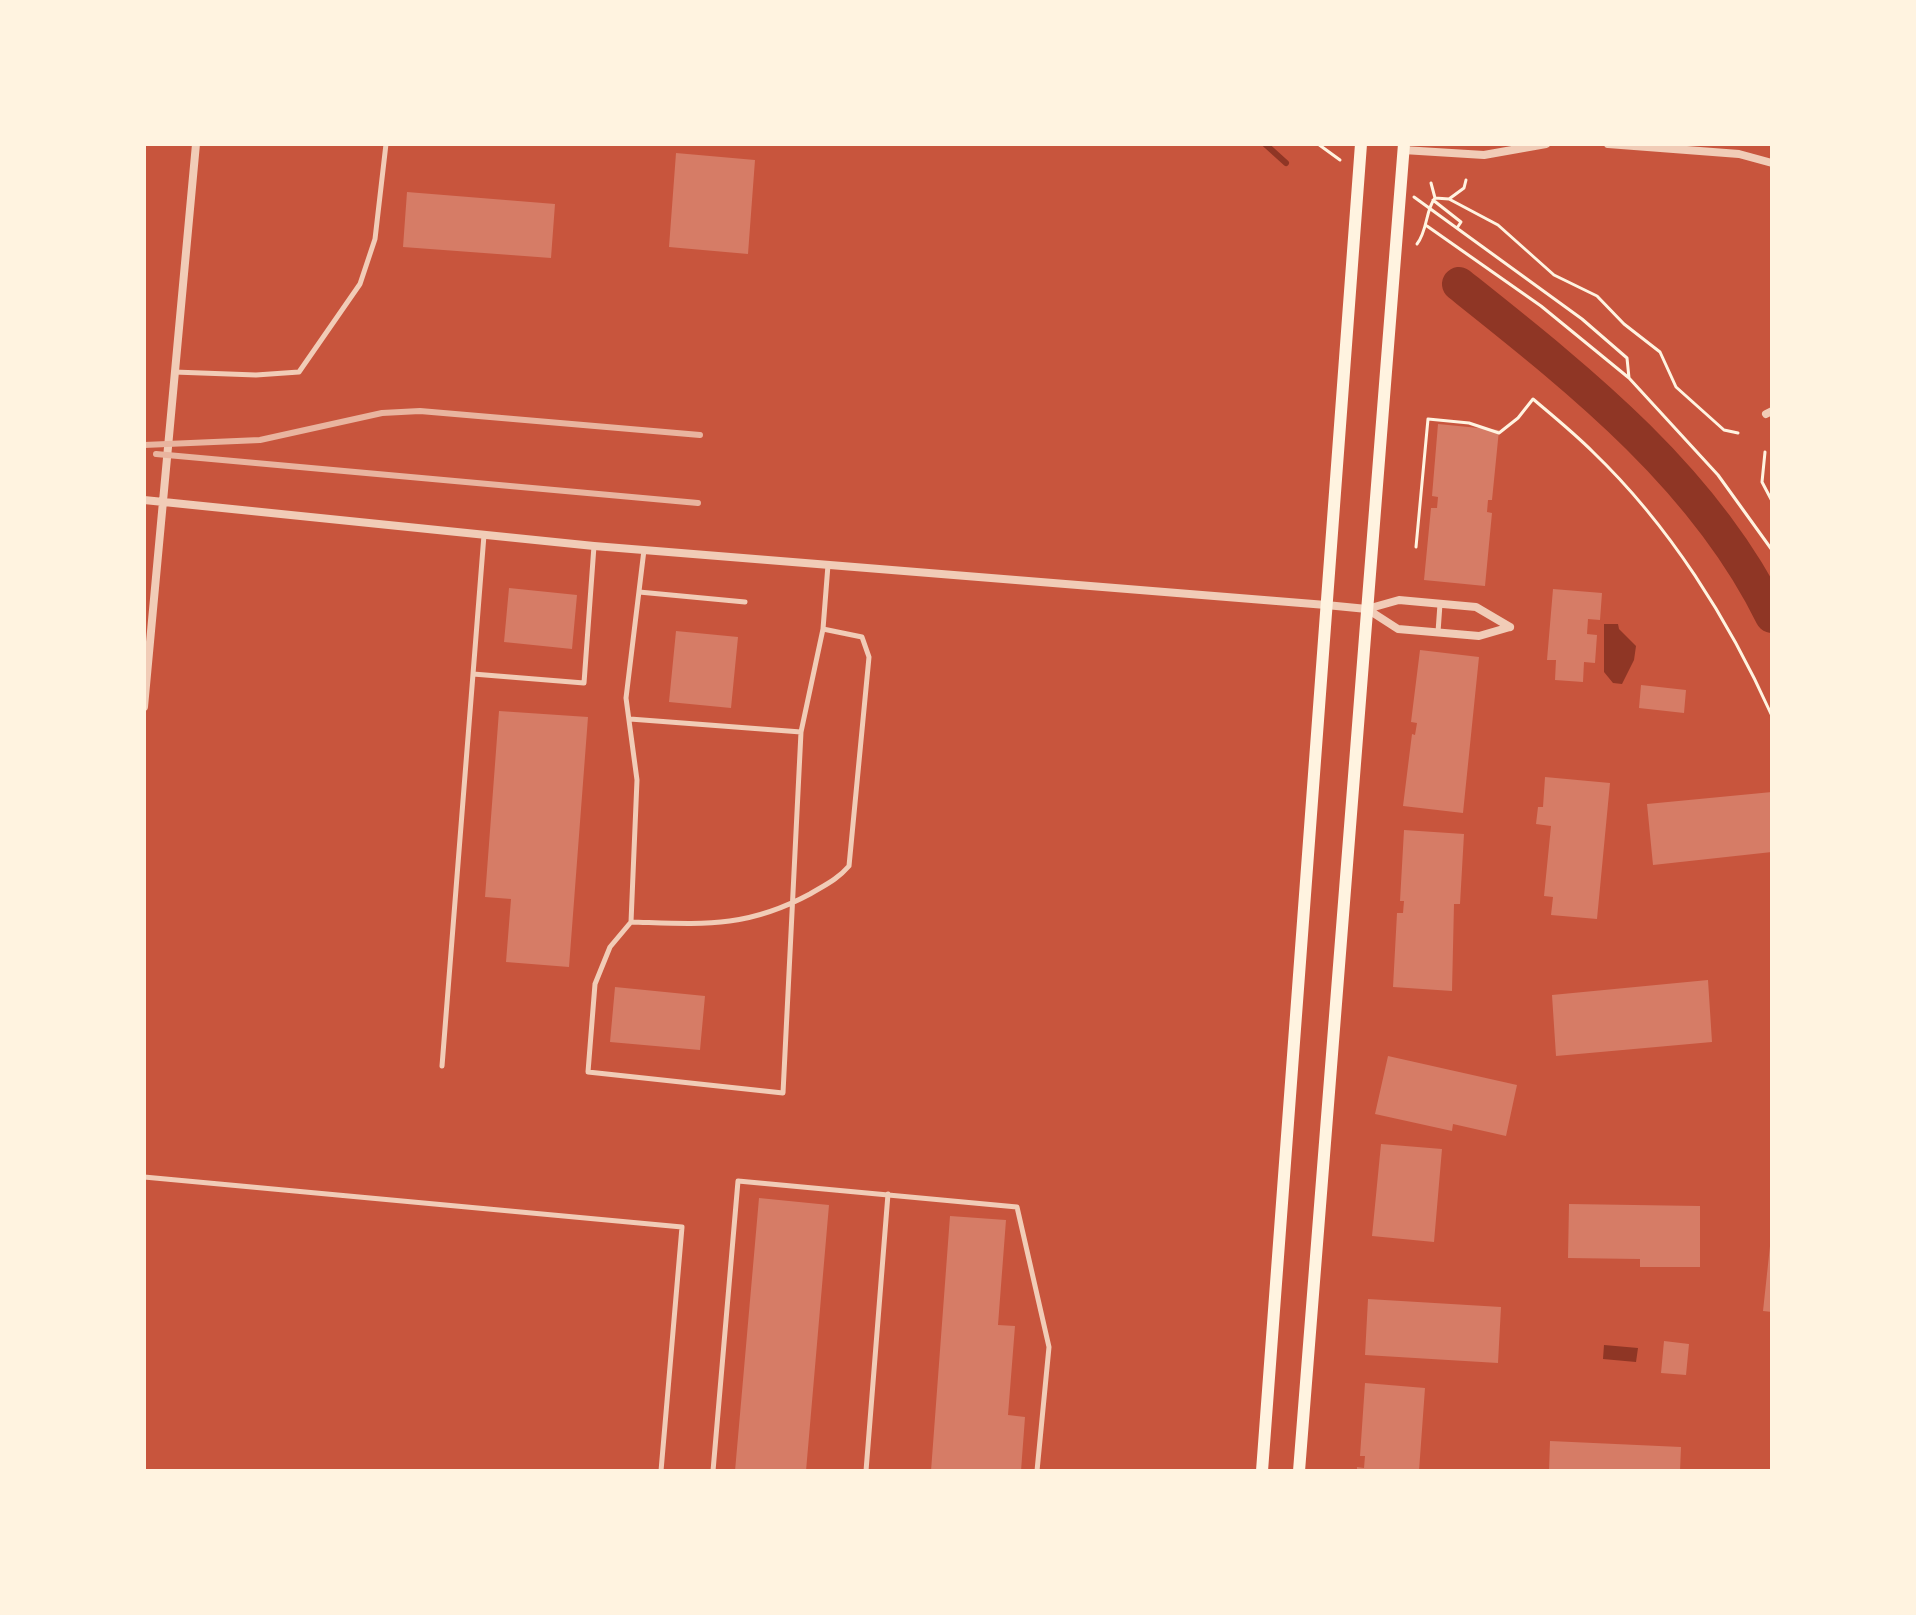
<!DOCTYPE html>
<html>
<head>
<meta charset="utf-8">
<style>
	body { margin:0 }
	#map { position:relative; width:1916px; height:1615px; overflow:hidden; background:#c8553d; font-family:"Alegreya Sans",sans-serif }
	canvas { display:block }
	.frame { position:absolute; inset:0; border:146px solid #fff3e0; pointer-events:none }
</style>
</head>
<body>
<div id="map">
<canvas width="1916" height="1615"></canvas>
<div class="frame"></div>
</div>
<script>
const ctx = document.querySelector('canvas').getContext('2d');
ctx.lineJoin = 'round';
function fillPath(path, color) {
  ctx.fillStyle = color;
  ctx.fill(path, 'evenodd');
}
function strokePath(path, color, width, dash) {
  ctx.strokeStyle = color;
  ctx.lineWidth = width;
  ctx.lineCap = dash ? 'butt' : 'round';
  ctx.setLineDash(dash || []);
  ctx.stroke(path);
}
const water = new Path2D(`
	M1604 624H1618L1619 629 1636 646 1634 660 1622 684 1613 683 1604 672Z
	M1604 1345 1638 1348 1636 1362 1603 1359Z`);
const stream = new Path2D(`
	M1265 144 1286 163`);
const river = new Path2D(`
	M1459 284C1577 378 1704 477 1772 616`);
const building = new Path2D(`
	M676 153 755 160 748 254 669 247Z
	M407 192 555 204 551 258 403 247Z
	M1438 424 1499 430 1492 500H1488L1487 512 1492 513 1485 586 1424 580 1431 508H1437L1438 497 1432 496Z
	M509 588 577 595 572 649 504 642Z
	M1553 589 1602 593 1600 620 1588 619 1587 634 1597 635 1595 663 1584 662 1583 682 1555 680 1556 660H1547Z
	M676 631 738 637 731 708 669 702Z
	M1420 650 1479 657 1463 813 1403 806 1412 734 1415 735 1417 723 1411 722Z
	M1641 685 1686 690 1684 713 1639 708Z
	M499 711 588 717 569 967 506 962 511 899 485 897Z
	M1545 777 1610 783 1597 919 1551 915 1553 897 1544 896 1551 826 1536 824 1538 807H1543Z
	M1772 792V852L1653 865 1647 804Z
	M1404 830 1464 834 1460 904H1454L1452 991 1393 987 1397 913H1403L1404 901H1400Z
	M1708 980 1712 1042 1556 1056 1552 995Z
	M615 987 705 996 700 1050 610 1042Z
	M1388 1056 1517 1085 1506 1136 1453 1124 1452 1131 1375 1114Z
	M1381 1144 1442 1149 1434 1242 1372 1236Z
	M759 1198 829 1205 806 1471H735Z
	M1569 1204 1700 1206V1267H1640V1259L1568 1258Z
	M950 1216 1006 1220 998 1325 1015 1326 1008 1415 1025 1417 1021 1471H931Z
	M1770 1246H1772V1312L1763 1311Z
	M1368 1299 1501 1307 1498 1363 1365 1355Z
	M1664 1341 1689 1344 1686 1375 1661 1373Z
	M1365 1383 1425 1388 1419 1471H1357V1467L1364 1468 1365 1456H1360Z
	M1550 1441 1681 1447 1680 1471H1549Z`);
const path = new Path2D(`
	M1318 144 1340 160
	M1431 183 1435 198
	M1414 197 1582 319 1627 358 1629 378 1718 475 1772 550
	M1449 199 1498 225 1554 275 1597 296 1624 324 1660 352 1676 387 1724 430 1738 433
	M1433 200 1461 222 1457 228
	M1427 226 1541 306 1629 378
	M1417 244C1428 230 1425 211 1435 198L1449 199 1464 188 1466 180
	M1765 452 1762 482 1772 501
	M1416 547 1428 419 1469 423 1499 433 1518 418 1533 399C1553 416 1574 433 1593 452 1669 525 1729 620 1772 716`);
const service = new Path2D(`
	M174 372 256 375 299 372 360 284 375 239 386 144
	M639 592 745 602
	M1438 632 1440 604
	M473 674 584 683 594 546
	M630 719 801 732 783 1093 588 1072 595 984 610 947 631 922 637 780 626 698 644 550
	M801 732 823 629 828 565
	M631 922C701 924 745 929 810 894 825 885 838 879 849 866L869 657 862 637 823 629
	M442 1066 484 535
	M144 1177 682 1227 661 1471
	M713 1471 738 1181 1017 1207 1049 1347 1037 1471
	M866 1471 888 1194`);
const minor = new Path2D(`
	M1608 144 1739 154 1772 163
	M1403 150 1484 155 1546 144
	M1766 414 1772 411
	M144 500 594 546 1326 605 1367 609 1399 600 1476 607 1510 627
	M1367 609 1398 629 1479 636 1510 627
	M144 707 196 144`);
const secondary = new Path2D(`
	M1262 1471 1361 144
	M1299 1471 1404 144`);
const rail = new Path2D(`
	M144 445 260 440 382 413 420 411 700 435
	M156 454 698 503`);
fillPath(water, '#8f3625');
strokePath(stream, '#8f3625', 6);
strokePath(river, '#8f3625', 34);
fillPath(building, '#d67c66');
strokePath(path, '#fff3e0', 3);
strokePath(service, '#f1ccb7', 5);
strokePath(minor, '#f1ccb7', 8);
strokePath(secondary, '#fff3e0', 12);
strokePath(rail, '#e9b49f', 6);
</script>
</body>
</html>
